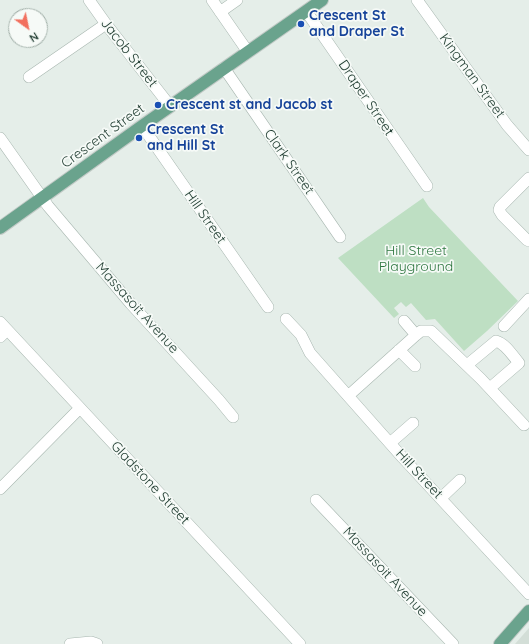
<!DOCTYPE html>
<html>
<head>
<meta charset="utf-8">
<style>
	body { margin:0 }
	#map { position:relative; width:529px; height:644px; overflow:hidden; background:#e5eee9; font-family:Quicksand,sans-serif }
	canvas { display:block }
	.north { position:absolute; left:8px; top:8px; width:40px; height:40px; box-sizing:border-box; background:#f6faf7; border:1px solid #a2b0a9; border-radius:50%; rotate:147deg; font-size:11px; font-weight:700; line-height:16px; text-align:center; color:#244035 }
	.north::after { content:''; display:block; margin:auto; width:14px; height:18px; background:#f2705f; clip-path:polygon(50% 0,100% 100%,50% 72%,0 100%) }
</style>
</head>
<body>
<div id="map">
<canvas width="529" height="644"></canvas>
<div class="north">N</div>
</div>
<script>
const ctx = document.querySelector('canvas').getContext('2d');
ctx.lineJoin = 'round';
function fillPath(path, color) {
  ctx.fillStyle = color;
  ctx.fill(path, 'evenodd');
}
function strokePath(path, color, width, dash) {
  ctx.strokeStyle = color;
  ctx.lineWidth = width;
  ctx.lineCap = dash ? 'butt' : 'round';
  ctx.setLineDash(dash || []);
  ctx.stroke(path);
}
function write(font, color, halo, rows, align = 'center') {
  ctx.font = font + ' Quicksand,sans-serif';
  ctx.lineWidth = 3.5;
  ctx.setLineDash([]);
  ctx.textBaseline = 'middle';
  ctx.strokeStyle = halo;
  ctx.fillStyle = color;
  for (const [text, x, y, turn = 0] of rows) {
    ctx.save();
    ctx.translate(x, y);
    ctx.rotate((+turn || 0) * Math.PI / 180);
    ctx.textAlign = isNaN(turn) ? turn : align;
    if (halo) ctx.strokeText(text, 0, 0);
    ctx.fillText(text, 0, 0);
    ctx.restore();
  }
}
const built = new Path2D(`
	M529 628V644H515Z`);
const green = new Path2D(`
	M423 198 429 207 518 301 487 331 464 351 435 319 426 320 411 303 406 307 401 302 394 308 399 314 394 318 338 258Z`);
const minor = new Path2D(`
	M89 0 106 24 170 106
	M212 0 248 52
	M417 0 507 125 529 150
	M306 11 427 186
	M220 12 237 0
	M224 68 340 237
	M29 77 106 24
	M142 126 268 307
	M0 138 48 206 131 304 219 400 233 417
	M529 178 500 207 499 210 502 215 527 240 529 241
	M286 319 301 335 310 353 403 458 529 594
	M404 321 416 335
	M0 322 300 644
	M504 326 529 299
	M0 337 7 330
	M399 350 415 366
	M467 365 496 341C506 344 512 355 519 363L490 388
	M348 396 416 335 421 331H431L481 379 524 425
	M390 443 413 423
	M0 489 80 408
	M441 498 460 480
	M316 500 453 644
	M70 644 91 642 97 644`);
const major = new Path2D(`
	M0 228 142 126 322 0
	M500 644 529 611`);
const markers = [
	[301,24,4,"#1a4fb4"],
	[158,105,4,"#1a4fb4"],
	[139,138,4,"#1a4fb4"]
];
const transitNames = [
	["Crescent St",309,16],
	["and Draper St",309,32],
	["Crescent st and Jacob st",166,105],
	["Crescent St",147,130],
	["and Hill St",147,146]
];
const streetNames = [
	["Jacob Street",129,53,52],
	["Kingman Street",472,76,54],
	["Draper Street",366,98,56],
	["Crescent Street",103,136,-36],
	["Clark Street",289,162,55],
	["Hill Street",205,217,55],
	["Massasoit Avenue",137,308,48],
	["Hill Street",419,474,47],
	["Gladstone Street",150,483,47],
	["Massasoit Avenue",385,572,47]
];
const parkNames = [
	["Hill Street",416,251],
	["Playground",416,267]
];
fillPath(built, '#d3ded7');
fillPath(green, '#bedfc3');
strokePath(minor, '#a7b6af', 12);
strokePath(major, '#c2cac6', 14);
strokePath(minor, '#fff', 11);
strokePath(major, '#6aa38d', 12);
for (const [x, y, r, color] of markers) {
  const dot = new Path2D();
  dot.arc(x, y, r, 0, 2 * Math.PI);
  ctx.fillStyle = color;
  ctx.fill(dot);
  strokePath(dot, '#f6faf7', 1.5);
}
write('bold 14px', '#164399', '#f6faf7', transitNames, 'left');
write('14px', '#244035', '#f6faf7', streetNames);
write('14px', '#2e7740', '#f6faf7', parkNames);
</script>
</body>
</html>
